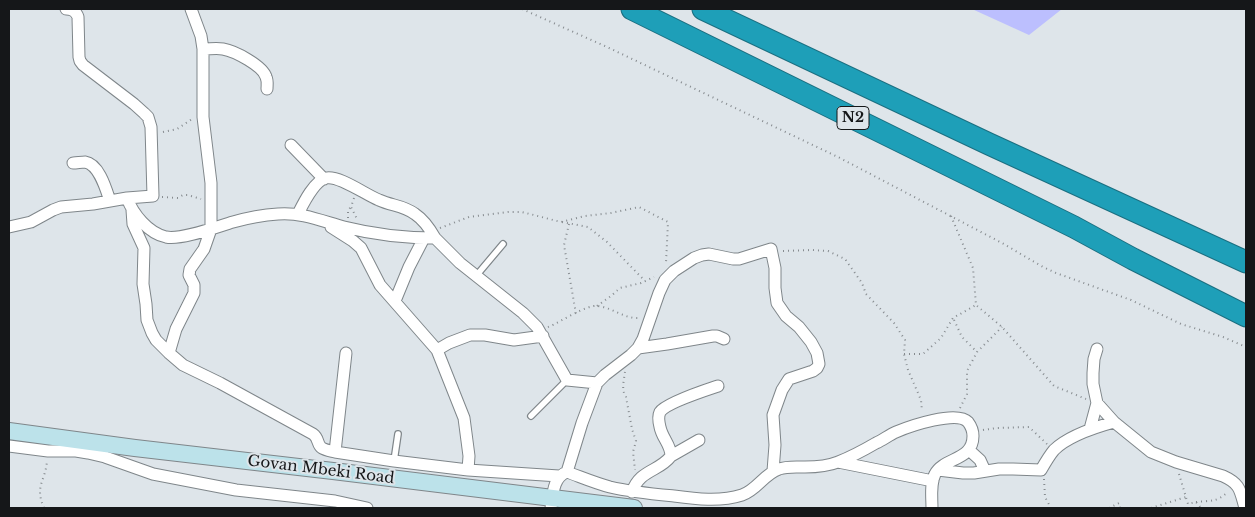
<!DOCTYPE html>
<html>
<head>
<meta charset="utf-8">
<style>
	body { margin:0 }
	#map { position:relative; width:1255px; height:517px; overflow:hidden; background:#dee5ea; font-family:"Libre Baskerville",serif }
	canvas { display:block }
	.frame { position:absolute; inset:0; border:10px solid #151719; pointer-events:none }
</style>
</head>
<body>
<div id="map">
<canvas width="1255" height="517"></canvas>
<div class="frame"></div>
</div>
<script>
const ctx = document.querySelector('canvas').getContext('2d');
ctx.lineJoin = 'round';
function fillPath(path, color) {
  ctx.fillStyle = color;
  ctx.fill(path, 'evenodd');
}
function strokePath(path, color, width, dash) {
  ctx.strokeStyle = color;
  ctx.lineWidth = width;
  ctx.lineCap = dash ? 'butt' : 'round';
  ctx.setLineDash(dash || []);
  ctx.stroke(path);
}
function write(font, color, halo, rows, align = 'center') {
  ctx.font = font + ' "Libre Baskerville",serif';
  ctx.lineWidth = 4;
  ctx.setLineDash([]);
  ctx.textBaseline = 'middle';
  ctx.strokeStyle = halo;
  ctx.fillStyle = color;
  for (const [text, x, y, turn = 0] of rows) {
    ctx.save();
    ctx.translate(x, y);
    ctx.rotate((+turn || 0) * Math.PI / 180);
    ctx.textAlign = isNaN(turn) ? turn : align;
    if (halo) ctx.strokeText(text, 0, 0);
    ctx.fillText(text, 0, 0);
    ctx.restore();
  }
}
const green = new Path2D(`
	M972 9H1062L1029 35Z`);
const path = new Path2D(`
	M522 9 607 47 838 157 1002 243 1043 267 1056 273 1131 300 1181 324 1223 337 1246 347
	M163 132 177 129 192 119
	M162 197 178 198 183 195H188L201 199
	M354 198 351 207 357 219
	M951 216 973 268 976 305 1002 327 1054 386 1086 399
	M348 218V210L351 207
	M562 222 588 227 607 242 645 281
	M569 224 564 245 576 314
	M440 228 469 217 508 212H522L561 222 585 216 611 213 639 207 668 222 666 263
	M783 251 812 250 828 251 845 259 862 283 866 294 894 323 905 340 904 354 908 370 921 400 922 411
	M597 306 611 296 620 288 641 283 654 277
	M954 320 962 337 977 352
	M548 327C561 322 587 304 598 306 613 308 625 319 639 318
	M904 354H923L941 338 953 318 976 305
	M625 372C624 380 621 390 626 397L632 429 636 441 633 452 635 470
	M960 408 967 394V371L977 352 1002 327
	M983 430 997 428 1029 427 1047 444
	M1179 474 1188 504 1196 502 1201 508
	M1044 479 1045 497 1051 508
	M1196 502C1212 500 1215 503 1228 492
	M44 508C34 485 46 481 47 460
	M1109 508 1119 503 1120 508
	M1151 508 1186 497`);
const lane = new Path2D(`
	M476 276 503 244
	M531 416 567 380
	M394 461 398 434`);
const street = new Path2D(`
	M203 49C210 49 217 48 223 49 235 51 263 66 266 77 268 81 267 85 267 89
	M291 145 324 179
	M73 163C77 163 81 162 85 162 99 164 106 189 110 201
	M127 198C133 214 148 233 166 237 182 240 216 227 233 222 247 218 263 215 278 214 301 212 322 221 344 227 376 235 402 238 435 238L460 263 523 313 537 327 567 380 597 383
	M132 210 133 224 144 248 143 284 146 304 147 320 152 333 156 340 169 353 183 365 220 383 313 434C319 438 317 445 322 448 325 450 331 451 335 452L394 461 468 470 559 476
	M298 214C303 204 314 181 326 178 339 175 366 195 379 200 392 206 403 205 415 214 424 220 430 229 435 238
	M9 227 31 222 53 210 61 207 93 204 127 198 153 196 151 127 148 117 144 113 134 104 83 65 80 61 79 57 78 17C76 11 72 9 66 9
	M331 227 353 241 361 248 380 285 437 350 464 418 469 456 468 470
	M395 301 409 267 424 238
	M638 348 667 344 713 336H717L724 339
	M437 350 449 343 470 335H485L514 340 543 336
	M169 353 176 329 194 293V285L189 275 190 269 204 249 211 229V183L203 117V49L201 36 191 9
	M1097 403 1114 422
	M1090 429 1097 403 1093 384V373L1094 359 1097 349
	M9 446 48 451H76L88 453 105 457 153 474 236 490 335 501 367 508
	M969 450 980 460 985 471
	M335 452 346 353
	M671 456 699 440
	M838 462 933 481
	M938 470 963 473H974L999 469H1013L1041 470C1045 463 1049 456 1054 450 1068 436 1096 427 1114 422L1151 452 1176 462 1223 476C1241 484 1240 491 1245 508
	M567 472C581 477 595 483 610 487 631 492 653 494 674 496 696 499 720 502 742 495 757 490 764 474 779 469 787 466 796 467 805 467 816 467 828 466 838 462 851 457 864 450 876 443 883 440 889 435 896 432 910 426 957 410 968 422 971 426 973 431 973 436 973 461 944 457 935 474 930 484 932 498 932 508
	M632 492C640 469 659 472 671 456 671 445 662 438 660 427 659 423 658 416 660 412 666 403 706 390 718 386
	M551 508C553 494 553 477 567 472L582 423 597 383 605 375 631 355 638 348 643 339 659 293 665 280 674 271 694 258 702 255 709 254 733 259H739L771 249 775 268V288L777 303 786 316 799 327 811 342 817 353 819 364 817 368 813 371 789 379 782 390 773 415 775 445 773 471`);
const secondary = new Path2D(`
	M9 431 135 448 333 471 634 508`);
const highway = new Path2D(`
	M632 9 1074 227 1133 259 1246 316
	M703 9 989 144 1246 262`);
const shields = [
	[853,118,32]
];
const shieldNames = [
	["N2",853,118]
];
const streetNames = [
	["Govan Mbeki Road",321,470,7]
];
fillPath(green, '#bcbffe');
strokePath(lane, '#7f868a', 8);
strokePath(street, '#7f868a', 13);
strokePath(secondary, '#7f868a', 18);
strokePath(highway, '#1b6f80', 23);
strokePath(path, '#868b8f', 2, [1, 4]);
strokePath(lane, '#fff', 5.5);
strokePath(street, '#fff', 11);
strokePath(secondary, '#bce2ea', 16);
strokePath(highway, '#1e9fb8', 21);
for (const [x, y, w] of shields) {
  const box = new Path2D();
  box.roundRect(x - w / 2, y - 11.5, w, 23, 4);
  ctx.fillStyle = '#dee5ea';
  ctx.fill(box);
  strokePath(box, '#151719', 1);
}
write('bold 14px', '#151719', null, shieldNames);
write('15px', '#151719', '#dee5ea', streetNames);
</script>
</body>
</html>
